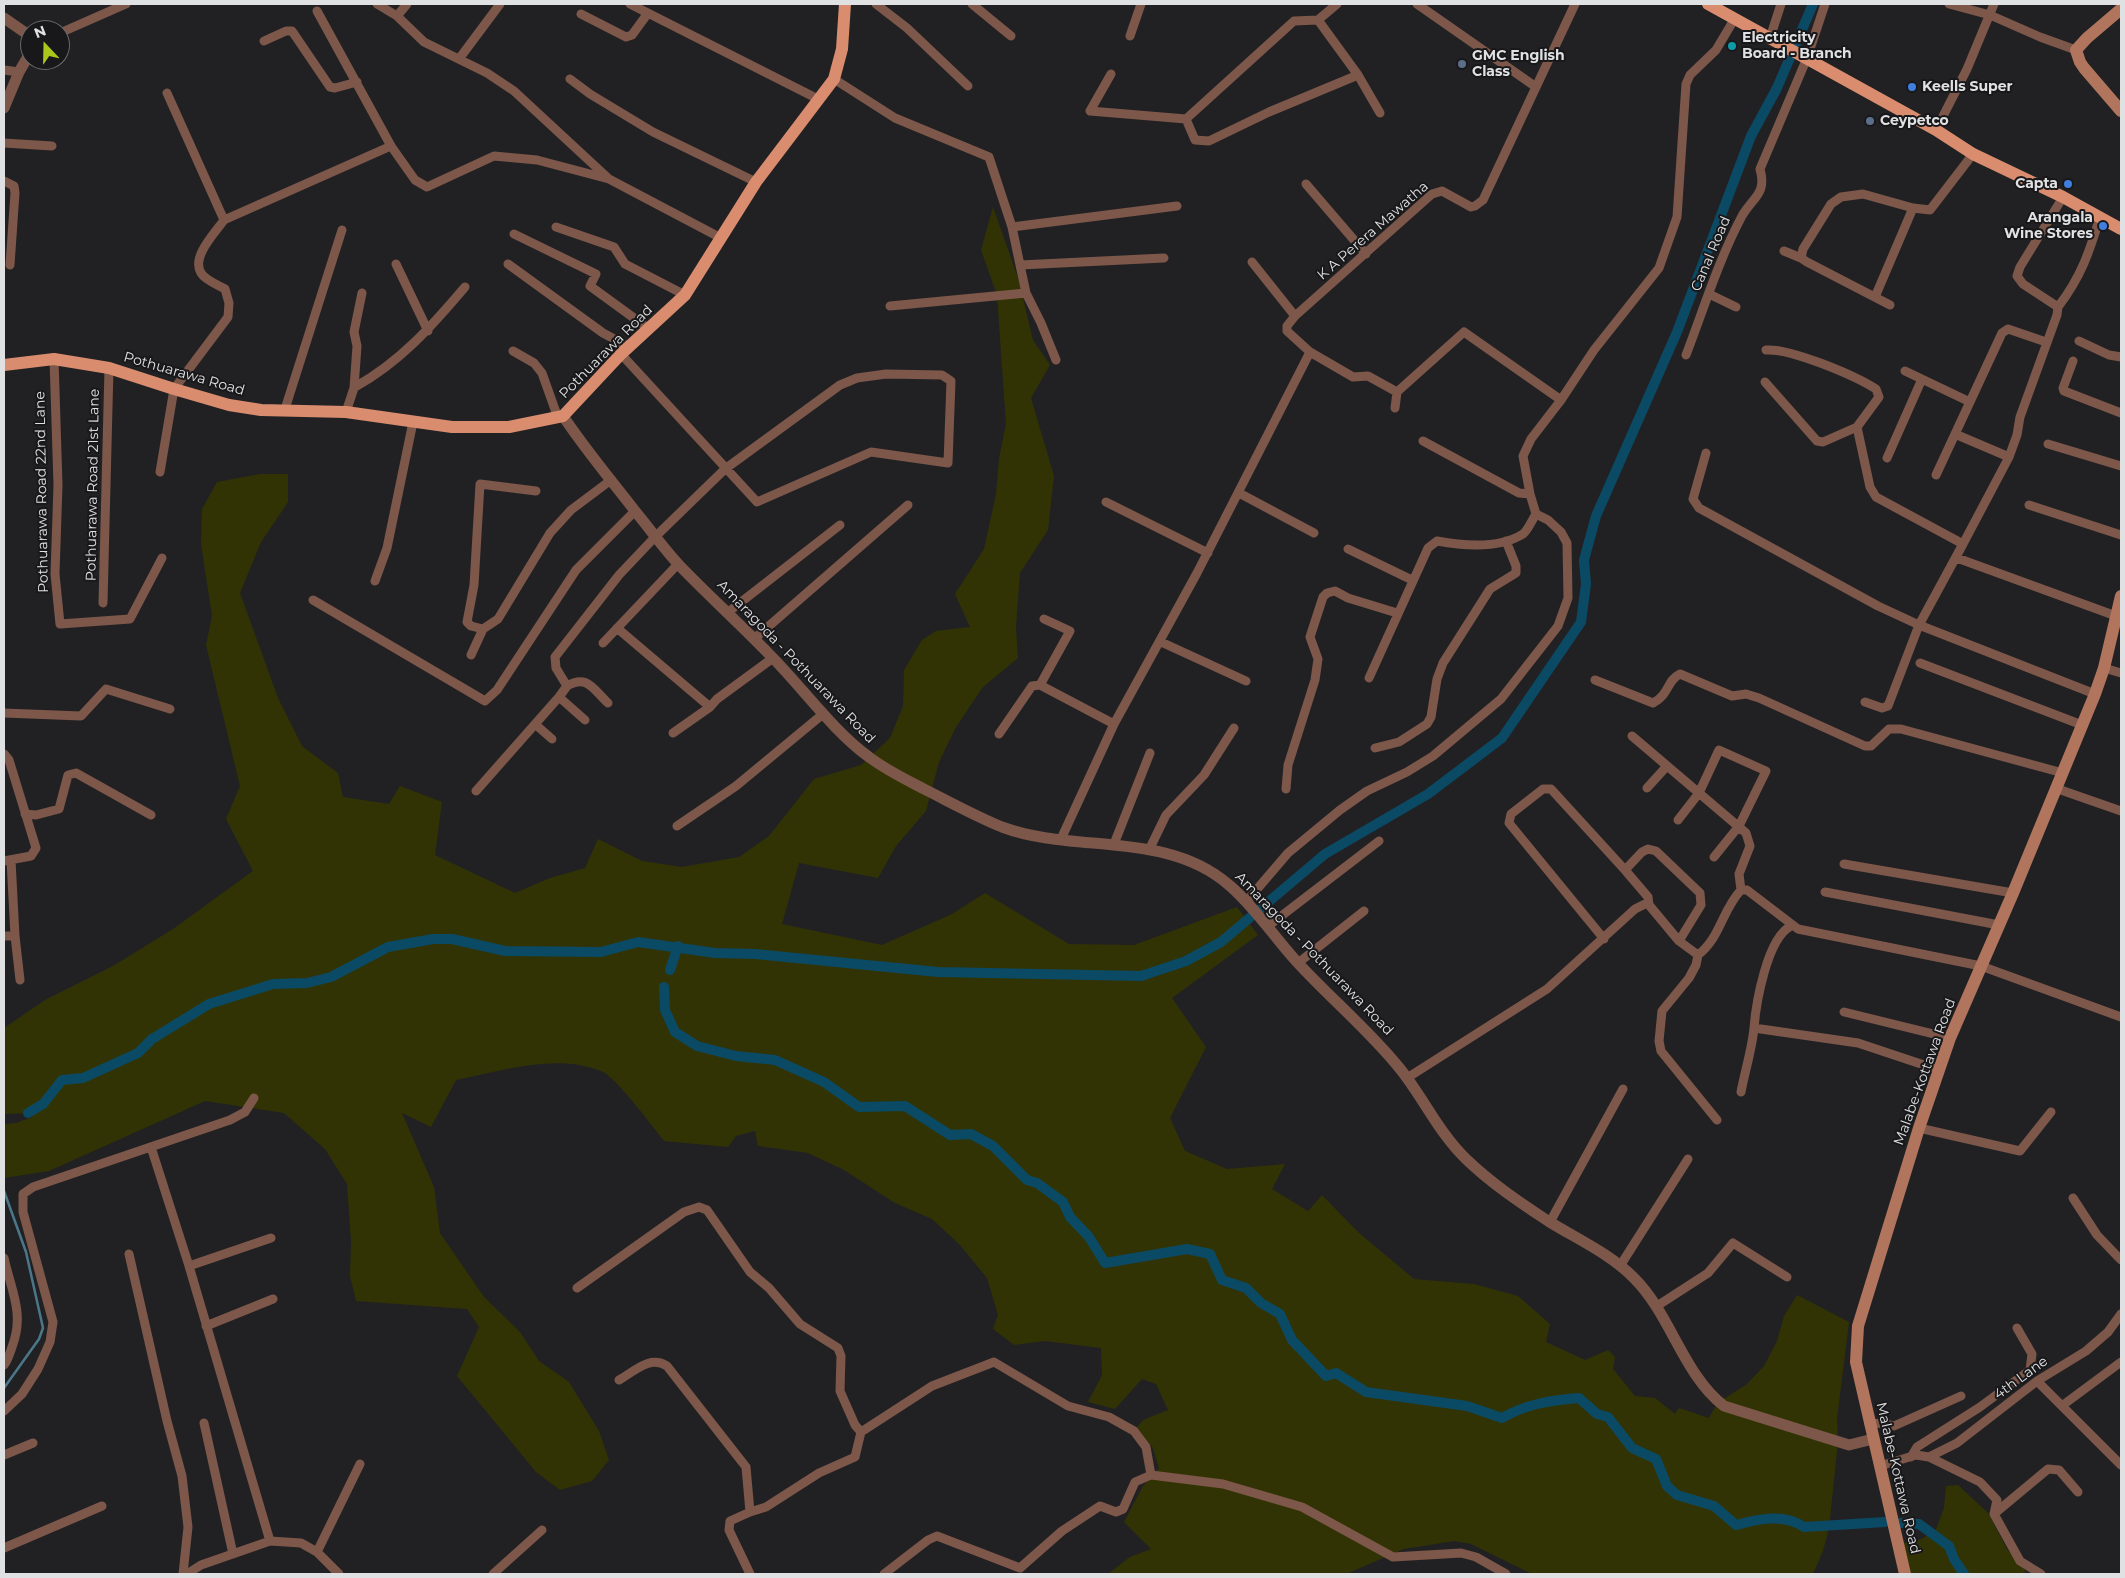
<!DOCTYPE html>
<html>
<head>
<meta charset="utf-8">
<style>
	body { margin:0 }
	#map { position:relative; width:2125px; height:1578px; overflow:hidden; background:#212124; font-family:Montserrat,sans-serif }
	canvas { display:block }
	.frame { position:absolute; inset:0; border:5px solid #e0e1e2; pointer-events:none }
	.north { position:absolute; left:20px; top:20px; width:50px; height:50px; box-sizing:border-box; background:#18181a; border:1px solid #68686a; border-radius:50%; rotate:339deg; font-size:14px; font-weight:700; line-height:20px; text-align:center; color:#e0e1e2 }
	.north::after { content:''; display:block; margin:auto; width:18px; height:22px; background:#a9c71b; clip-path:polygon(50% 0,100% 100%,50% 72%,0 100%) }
</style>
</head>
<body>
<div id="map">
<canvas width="2125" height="1578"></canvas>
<div class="frame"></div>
<div class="north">N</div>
</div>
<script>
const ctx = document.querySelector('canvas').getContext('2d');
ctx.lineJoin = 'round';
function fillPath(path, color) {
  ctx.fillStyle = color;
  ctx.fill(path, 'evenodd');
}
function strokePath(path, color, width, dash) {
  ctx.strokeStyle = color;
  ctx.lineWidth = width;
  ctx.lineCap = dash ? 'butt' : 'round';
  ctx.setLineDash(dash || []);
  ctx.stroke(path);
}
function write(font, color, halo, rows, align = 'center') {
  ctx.font = font + ' Montserrat,sans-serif';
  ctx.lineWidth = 4;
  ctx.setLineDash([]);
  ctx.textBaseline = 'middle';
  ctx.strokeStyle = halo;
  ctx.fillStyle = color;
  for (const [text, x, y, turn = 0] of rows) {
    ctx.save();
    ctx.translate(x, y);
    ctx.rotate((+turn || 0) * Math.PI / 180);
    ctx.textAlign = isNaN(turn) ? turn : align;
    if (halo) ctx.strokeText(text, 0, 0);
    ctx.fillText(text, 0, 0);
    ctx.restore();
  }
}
const green = new Path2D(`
	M993 207 1018 278 1033 340 1050 365 1031 398 1054 476 1048 530 1020 573 1016 626 1018 658 983 687 956 727 939 762 926 811 896 846 878 878 799 863 782 924 882 945 952 914 985 893 1069 944 1134 945 1237 907 1258 935 1172 998 1206 1047 1170 1118 1185 1151 1227 1169 1285 1164 1272 1189 1308 1211 1322 1195 1358 1232 1414 1279 1474 1284 1518 1296 1550 1324 1546 1342 1585 1360 1608 1350 1615 1357 1613 1369 1635 1396 1655 1398 1675 1414 1679 1408 1709 1418 1717 1403 1746 1385 1764 1366 1777 1341 1784 1316 1797 1295 1849 1322 1837 1419 1838 1442 1829 1528 1823 1551 1813 1574H1532L1471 1544 1454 1541 1404 1549 1346 1574H1108L1130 1557 1151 1549 1124 1522 1143 1486 1159 1468 1152 1446 1134 1431 1143 1420 1168 1410 1156 1384 1142 1379 1115 1409 1088 1402 1102 1375 1101 1348 1045 1341 1014 1345 993 1329 998 1315 987 1278 960 1245 932 1219 895 1203 844 1170 808 1153 758 1146 755 1131 736 1136 728 1147 664 1141C654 1128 616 1078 603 1072 558 1052 502 1071 456 1080L431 1127 402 1113 434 1187 440 1233 484 1297 520 1332 539 1361 569 1382 599 1431 609 1460 592 1481 560 1490 536 1472 457 1376 479 1327 467 1309 356 1301 350 1276 351 1242 347 1184 325 1149 284 1113 205 1101 49 1171 4 1178V1124L16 1123 32 1117 28 1113 4 1114V1028L45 1000 113 966 173 929 253 871 226 819 240 786 206 645 212 616 201 544 202 509 217 482 260 474H288V502L261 542 240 593 278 698 302 746 338 773 343 797 389 804 400 786 442 802 435 855 515 893 550 878 585 868 598 839 642 861 682 867 739 857 769 836 814 779 861 765 890 738 903 706 904 670 922 640 936 631 970 627 955 594 984 549 996 494 999 458 1006 424 997 295 981 250Z
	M1958 1485 1988 1513 2008 1551 2024 1564 2025 1574H1911L1903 1543 1919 1540 1935 1532 1944 1508 1946 1486Z`);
const stream = new Path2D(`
	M4 1191 26 1252 43 1328 39 1339 4 1388`);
const canal = new Path2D(`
	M670 970 678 946
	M664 987 665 1010 675 1032 697 1046 736 1056 775 1060 824 1082 859 1107 905 1106 950 1135 971 1134 993 1146 1027 1180 1037 1183 1063 1202 1070 1217 1089 1237 1105 1263 1187 1249 1210 1254 1222 1280 1246 1288 1261 1303 1280 1314 1292 1340 1326 1376 1336 1373 1366 1392 1467 1406 1502 1418C1526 1404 1552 1400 1579 1398L1597 1414 1608 1417 1632 1448 1656 1459 1667 1486 1677 1495 1714 1506 1736 1525C1758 1519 1784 1513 1804 1527L1885 1522
	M28 1113 43 1104 62 1080 83 1078 138 1053 152 1039 209 1004 273 984 307 983 331 977 388 947 433 939H452L505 951 601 952 638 942 715 953 755 954 938 972 1141 976 1186 961 1221 942 1325 854 1428 794 1502 738 1581 622 1586 584 1584 560 1596 516 1677 332 1751 136 1777 88 1813 4
	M1901 1523 1919 1524 1949 1546 1954 1559 1964 1574`);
const minor = new Path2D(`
	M377 4 397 16 424 42 487 73 514 91 609 179 721 238
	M630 4 818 99
	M876 4 907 28 968 86
	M972 4 1011 36
	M1417 4 1536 87
	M1949 4 1990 15 2040 37 2076 50
	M317 11 391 146
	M581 14 626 37 632 35 648 13
	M397 16 407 4
	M1318 20 1337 4
	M60 33 126 4
	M1130 36 1141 4
	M1770 38 1781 4
	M264 41 286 31H292L330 87 335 88 357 82
	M459 59 500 4
	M4 70 19 72
	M1111 74 1090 111 1186 119 1294 21 1318 20 1358 75 1380 113
	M570 79 590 94 653 132 756 182
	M834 79 895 118 989 157 1012 227 1020 265 1164 258
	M167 93 224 220 391 146 415 180 427 187 494 156 537 160 609 179
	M1186 119 1195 140 1209 141 1269 112 1358 75
	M1936 130 1967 69 1994 4
	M4 143 52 146
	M4 181 14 186 15 193 10 265
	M1306 184 1366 254
	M556 227 614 247 625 264 685 295
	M1012 227 1177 206
	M514 234 596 274 590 286 649 329
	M1784 251 1801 258
	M1252 262 1295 316
	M396 264 428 331
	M508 264 603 333 629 347
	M1020 265 1026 293 1041 323 1056 360
	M1709 294 1736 307
	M1875 297 1913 208
	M1890 305 1807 262 1801 258 1803 249 1831 204 1841 197 1863 194 1913 208 1930 210 1973 154
	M890 306 1026 293
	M2058 307C2081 277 2089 253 2100 217
	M2079 341 2109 355 2121 357
	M1766 350C1790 348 1854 375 1876 389L1879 397 1857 427 1870 487 1876 497 1963 544 2009 457 2017 435 2020 417 2057 315 2058 307 2023 284 2017 276 2020 267 2063 197
	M513 351 534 363 542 373 558 418
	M1686 355C1704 308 1719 259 1742 216 1753 197 1767 194 1760 169L1807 58 1825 4
	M54 359 58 485 55 574 60 624 130 619 162 558
	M2073 361 2063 388 2064 391 2121 413
	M1905 371 1970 402
	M1765 382 1817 441 1823 442 1857 427
	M355 387C400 362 431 327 465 287
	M1397 392 1464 332 1561 400
	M1395 408 1397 392 1368 376 1353 377 1310 352 1287 331V326L1295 316 1432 194 1442 191 1471 207 1475 206 1483 200 1575 4
	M285 409 342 230
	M346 412 354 388 357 346 354 332 362 293
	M1955 434 2009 457
	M1423 441 1519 493 1530 494
	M2048 444 2121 466
	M1706 453 1693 499 1699 508 1878 606 1919 625 2095 694
	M1887 458 1922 379
	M160 472 174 389 228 317 229 303 225 289C218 285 205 280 201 273 191 257 215 233 224 220
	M1936 475 2002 333 2008 329 2046 342
	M1239 493 1314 533
	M1106 502 1208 553
	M2029 505 2121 535
	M1348 549 1412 580
	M1957 558 2116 616
	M375 581 387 548 413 422
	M313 600 485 701 497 690 576 570 635 511
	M103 603 109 368
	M727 613 840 525
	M617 628 710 707 717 699 773 658
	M483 629 471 626 467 622 474 585 480 484 536 491
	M754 639 908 505
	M1161 642 1246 681
	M603 643 678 564
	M471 655 483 629 498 619 550 533 571 510 611 480
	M1920 663 2082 725
	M2104 668 2121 673
	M1369 678 1428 548 1437 541C1464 546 1499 549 1523 534 1528 530 1532 520 1536 514
	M1595 680 1653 703C1670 694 1666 681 1680 674L1732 696 1746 694 1759 698 1865 746H1871L1889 729H1901L2063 773
	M1040 685 1070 631 1044 619
	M567 686C587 674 593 689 608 703
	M559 697 585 720
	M1865 702 1882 708 1888 706 1919 625 1963 544
	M4 713 81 716 106 689 170 709
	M535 724 552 739
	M673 733 710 707
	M999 734 1032 686 1040 685 1114 724
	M1632 736 1746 833 1750 846 1739 874 1741 890
	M1375 748 1399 742 1427 724 1431 717 1437 679 1443 663 1490 589 1516 573V566L1506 541
	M4 754 9 760 36 848 31 856 4 861
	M1647 788 1667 766
	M2055 788 2121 811
	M1286 789 1288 765 1315 680 1318 659 1310 637 1323 597 1327 593 1335 591 1348 598 1397 613
	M476 791 559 697 567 686 556 668 555 657 619 575 655 537 725 469 840 385 857 378 886 374 942 375 951 381 948 463 871 452 757 502 621 354
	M25 814 36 815 59 809 68 775 76 773 151 815
	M1678 820 1699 793 1719 750 1766 771 1739 826 1714 857
	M677 826 736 786 823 714
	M1061 839 1114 724 1197 573 1310 352
	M1114 844 1150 753
	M1149 850 1166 815 1204 775 1234 728
	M1844 864 2013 893
	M1625 870 1642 852 1648 849 1656 851 1700 893 1701 905 1679 941
	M1825 892 1999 925
	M1246 902 1288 853 1340 810 1367 791 1407 772 1433 756 1501 699 1558 626 1568 598 1567 543 1561 532 1548 520 1536 514 1530 494 1523 456 1531 439 1561 400 1594 350 1659 268 1677 217 1686 84 1690 75 1716 50 1735 18
	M1267 927 1379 841
	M4 936H15L11 860
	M15 936 20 980
	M1604 939 1509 823 1511 814 1543 789H1551L1625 870 1648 897 1649 905 1679 941 1698 955C1721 937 1722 910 1741 890H1747L1798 929 1981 966 2121 1017
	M1698 955 1696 965 1689 978 1662 1011 1659 1041 1661 1051 1717 1120
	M1298 963 1364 911
	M1844 1012 1950 1038
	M1754 1028 1858 1043 1939 1070
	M1407 1078 1547 989 1635 909 1645 904 1649 905
	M1741 1092C1745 1071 1752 1049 1754 1028 1756 1003 1767 938 1791 926
	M1919 1128 2020 1151 2051 1112
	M151 1147 189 1266
	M2073 1198 2097 1235 2121 1260
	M1550 1222 1623 1089
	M129 1254 167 1421 182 1476 188 1527 183 1574
	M4 1258C11 1290 25 1314 12 1347 10 1353 8 1360 4 1365
	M1620 1266 1688 1159
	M577 1288 684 1212 699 1207 707 1210 750 1272 769 1288 800 1324 838 1348 841 1356 840 1391 855 1425 861 1432
	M1657 1306 1708 1273 1733 1243 1787 1277
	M206 1326 273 1299
	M619 1380C635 1371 650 1355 667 1366L746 1467 750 1512 766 1507 819 1473 855 1457 861 1432 932 1386 994 1362 1068 1406 1109 1417 1134 1431 1146 1447 1151 1475 1223 1484 1302 1507 1393 1557 1461 1553 1476 1557 1506 1574
	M2037 1381 2121 1465
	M2063 1405 2121 1362
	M4 1411 22 1394 38 1369 50 1342 53 1322 23 1212V1194L33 1187 230 1120 245 1112 254 1098
	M204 1423 233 1554
	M1869 1424 1883 1423 1894 1426 1961 1396
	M4 1455 33 1443
	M1911 1457 1917 1447 1980 1407 2030 1370 2032 1354 2017 1328
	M1929 1457 1957 1443 2037 1381 2086 1351 2108 1332 2121 1314
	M1880 1466 1916 1455 1929 1457 1980 1482 1997 1500 1994 1514 2020 1561 2041 1574
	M750 1512 730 1521 729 1530 750 1574
	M1994 1514 2048 1469 2059 1470 2078 1492
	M270 1541 189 1266 271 1238
	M4 1548 102 1506
	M317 1552 360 1464
	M187 1574 201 1565 270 1541 301 1543 317 1552 339 1574
	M493 1574 542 1530
	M884 1574 928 1540 937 1536 1020 1568 1062 1531 1100 1506 1116 1512 1123 1509 1135 1482 1151 1475`);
const tertiary = new Path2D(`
	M4 18 30 36
	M4 108 19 72 30 53
	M563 416C585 449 611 480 635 511 650 529 664 549 680 566 709 596 741 625 770 655 802 687 833 731 869 757 886 770 905 779 924 789 950 802 975 816 1002 827 1074 854 1166 830 1229 885 1255 907 1274 937 1297 962 1331 999 1370 1031 1401 1070 1424 1099 1439 1133 1466 1159 1491 1183 1519 1202 1548 1221 1577 1239 1609 1253 1634 1278 1671 1315 1683 1374 1724 1406L1849 1445 1873 1439`);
const secondary = new Path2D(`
	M2121 9 2087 38 2076 50 2080 62 2084 68 2121 111
	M1905 1574 1856 1362 1858 1326 1919 1128 1950 1038 2013 893 2095 694 2104 668 2121 596`);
const primary = new Path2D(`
	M1708 4 1936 130 1973 154 2063 197 2121 229
	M4 365 54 359 109 368 174 389 229 405 261 410 346 412 452 427H509L563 416 621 354 685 295 756 182 834 79 842 49 845 4`);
const markers = [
	[1732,46,5,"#0f9aa8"],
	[1462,64,5,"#5c6f8a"],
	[1912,87,5,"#3f7fe0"],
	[1870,121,5,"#5c6f8a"],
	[2068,184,5,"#3f7fe0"],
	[2103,226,5,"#3f7fe0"]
];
const poiNames = [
	["Electricity",1742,38],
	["Board - Branch",1742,54],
	["GMC English",1472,56],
	["Class",1472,72],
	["Keells Super",1922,87],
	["Ceypetco",1880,121],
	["Capta",2058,184,"right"],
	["Arangala",2093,218,"right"],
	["Wine Stores",2093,234,"right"]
];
const streetNames = [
	["K A Perera Mawatha",1373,231,-41],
	["Canal Road",1711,254,-67],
	["Pothuarawa Road",606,352,-45],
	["Pothuarawa Road",184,374,16],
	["Pothuarawa Road 21st Lane",93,485,-89],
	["Pothuarawa Road 22nd Lane",42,492,-91],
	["Amaragoda - Pothuarawa Road",796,662,46],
	["Amaragoda - Pothuarawa Road",1314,954,46],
	["Malabe-Kottawa Road",1925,1072,-70],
	["4th Lane",2021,1378,-36],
	["Malabe-Kottawa Road",1898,1478,77]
];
fillPath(green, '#323304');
strokePath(stream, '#4b778a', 2.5);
strokePath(canal, '#0b4a64', 10);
strokePath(minor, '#7d5749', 9);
strokePath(tertiary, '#7d5749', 11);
strokePath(secondary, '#b1755e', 12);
strokePath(primary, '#da8c6e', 12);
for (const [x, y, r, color] of markers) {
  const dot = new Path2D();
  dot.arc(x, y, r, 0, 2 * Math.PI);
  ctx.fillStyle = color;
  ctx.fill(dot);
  strokePath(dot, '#18181a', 2);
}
write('bold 14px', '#e0e1e2', '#18181a', poiNames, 'left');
write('14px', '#e0e1e2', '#18181a', streetNames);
</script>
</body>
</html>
